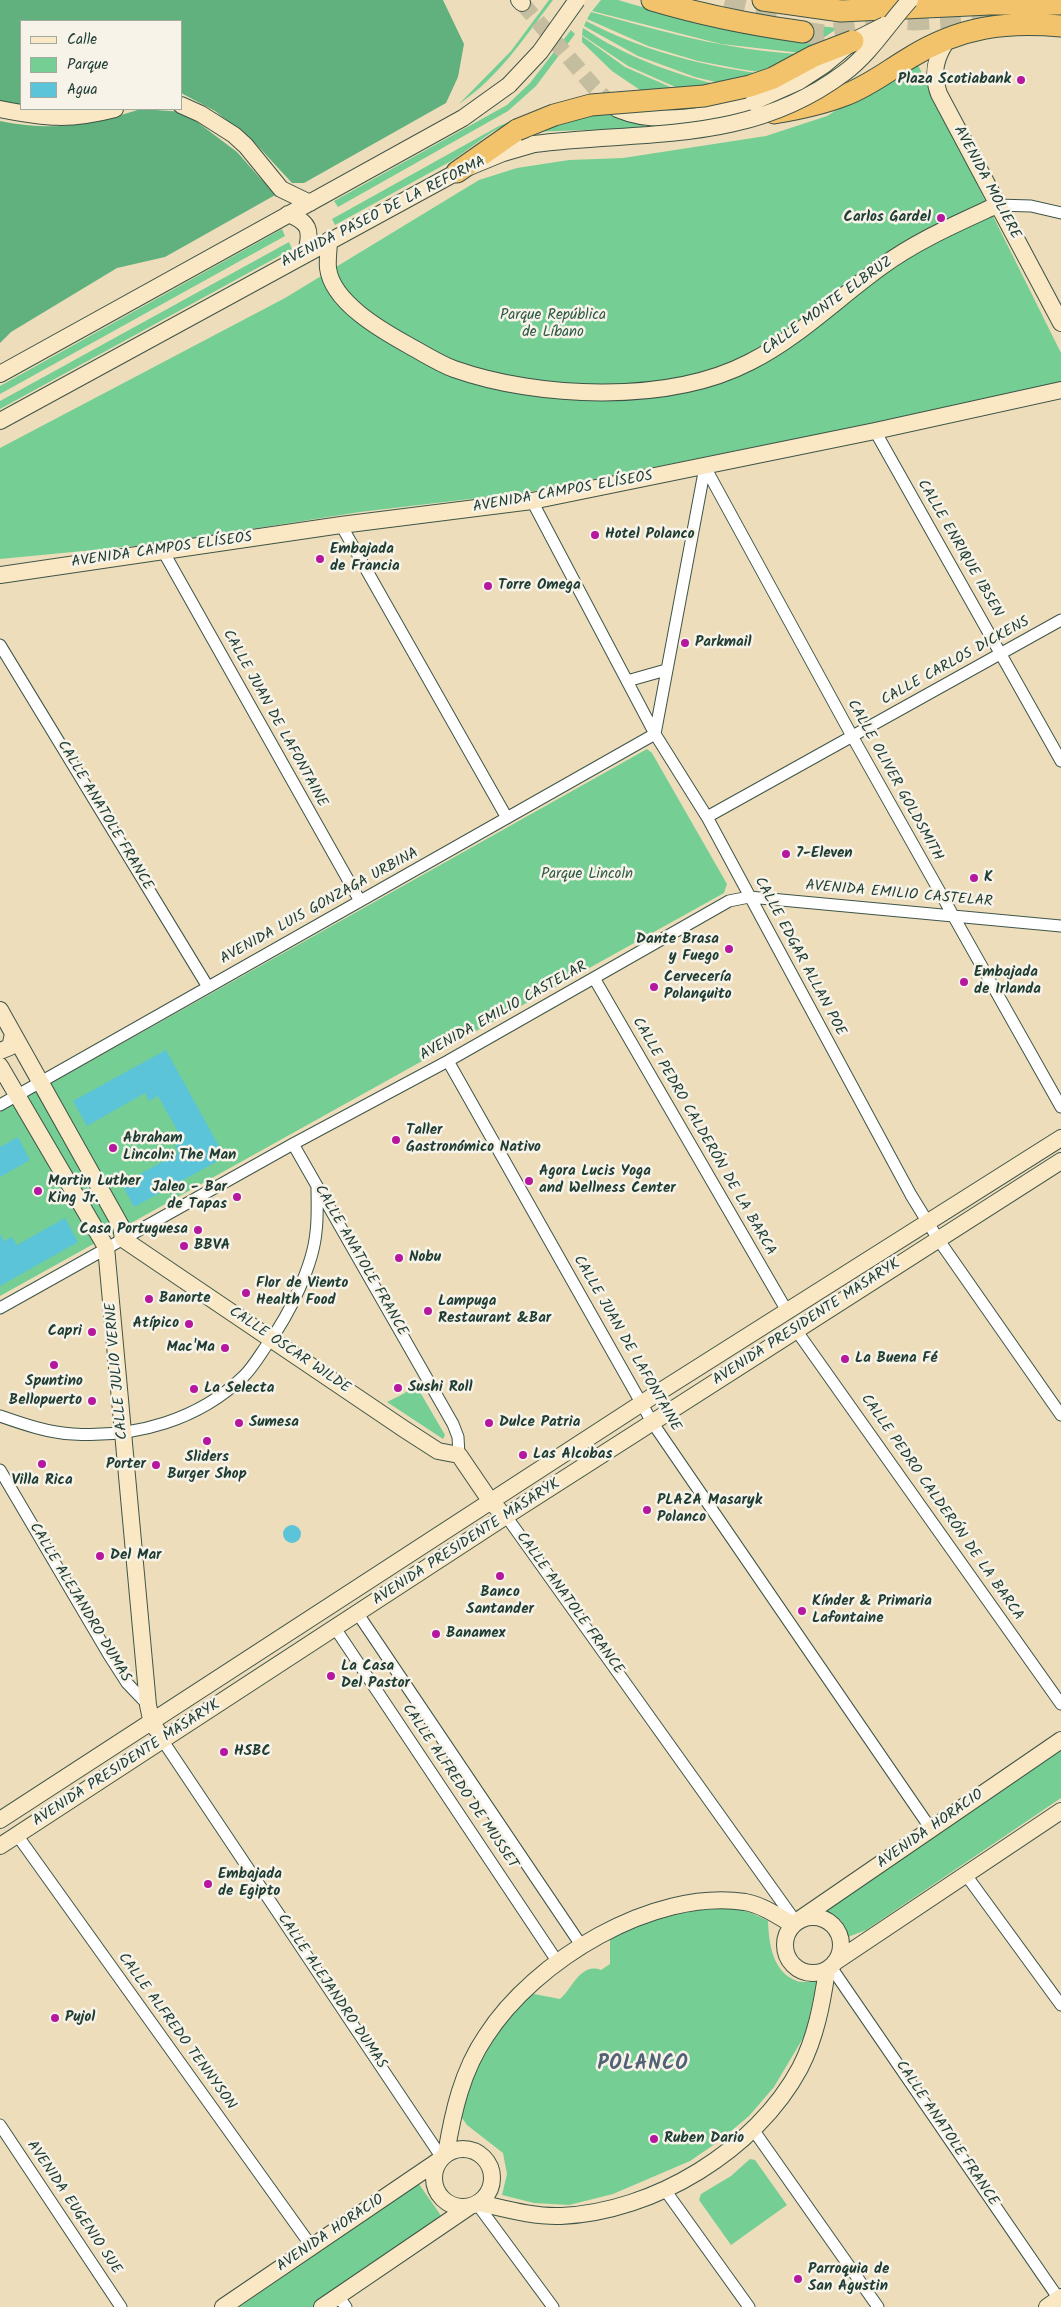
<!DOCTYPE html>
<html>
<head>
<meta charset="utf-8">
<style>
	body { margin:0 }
	#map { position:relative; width:1061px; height:2307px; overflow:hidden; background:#edb; font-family:Kalam,sans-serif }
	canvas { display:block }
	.legend { position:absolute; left:20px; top:20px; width:162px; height:90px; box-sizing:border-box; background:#f7f3e8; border:1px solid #a1aaa0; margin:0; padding:6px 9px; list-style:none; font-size:15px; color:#1f3d34 }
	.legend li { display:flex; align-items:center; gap:10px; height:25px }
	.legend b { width:25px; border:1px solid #a1aaa0 }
</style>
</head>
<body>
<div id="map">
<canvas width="1061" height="2307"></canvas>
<ul class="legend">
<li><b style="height:6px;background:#fae7c3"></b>Calle</li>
<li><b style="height:14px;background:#75ce94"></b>Parque</li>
<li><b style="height:14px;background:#5cc4d8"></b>Agua</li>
</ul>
</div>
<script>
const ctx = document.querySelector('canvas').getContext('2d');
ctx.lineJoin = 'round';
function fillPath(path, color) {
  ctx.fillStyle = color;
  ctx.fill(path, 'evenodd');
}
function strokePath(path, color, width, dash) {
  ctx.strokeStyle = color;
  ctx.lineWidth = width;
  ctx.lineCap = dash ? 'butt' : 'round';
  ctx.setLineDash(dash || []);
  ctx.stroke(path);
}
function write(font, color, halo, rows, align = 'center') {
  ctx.font = font + ' Kalam,sans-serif';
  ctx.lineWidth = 5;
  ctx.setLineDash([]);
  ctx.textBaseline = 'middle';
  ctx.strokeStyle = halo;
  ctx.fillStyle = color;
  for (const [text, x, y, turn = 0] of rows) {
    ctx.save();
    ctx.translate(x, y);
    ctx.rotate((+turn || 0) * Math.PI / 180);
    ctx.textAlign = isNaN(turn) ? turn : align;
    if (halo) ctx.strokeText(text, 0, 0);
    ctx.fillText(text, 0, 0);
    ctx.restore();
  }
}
const green = new Path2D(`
	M549 0H553C524 38 499 77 459 104L511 51Z
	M601 0H618L704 25H809L838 28 801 53 721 44 592 11Z
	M591 12C660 31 727 50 798 54L759 72 740 69 698 61 648 46 587 19Z
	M586 21C639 49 698 65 757 73L720 83 695 77 638 56 584 26Z
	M583 28C625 56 670 73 719 85L680 89 628 66 582 35Z
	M571 30 575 34 536 86 508 111 338 207 334 201 507 105 530 83Z
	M582 36 625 67 677 90H640L612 71 582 42Z
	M916 61 1061 353V386L529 492 360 512 156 544 0 559V448L285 298 479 180 517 168 569 160 623 158 766 136 827 116Z
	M625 91 631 93 511 122 492 132 453 160 335 225 332 219 499 126 555 104Z
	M603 110 623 119 644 125V128L528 132Z
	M282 229 285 236 0 394V386Z
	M289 242 292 249 0 409V401Z
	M647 749 652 753 727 884 724 893 0 1296V1112Z
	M413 1380 445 1435 443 1439 387 1402 405 1393Z
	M1061 1745V1798L866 1930 848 1937 841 1920 827 1913 825 1905Z
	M718 1907C737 1907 751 1912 768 1921 769 1943 772 1972 797 1981 802 1983 811 1981 817 1981L806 2033 774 2087 749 2116 718 2142 690 2161 613 2194 569 2205 534 2203 502 2195 507 2174 503 2153 467 2125 460 2115 462 2096 501 2024 529 1993 560 1999C572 1990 580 1962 601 1970L610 1964V1937C648 1920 677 1913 718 1907Z
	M750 2159 755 2160 787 2205 731 2245 699 2200 701 2194 731 2176Z
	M419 2184 444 2220 317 2307H239Z`);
const forest = new Path2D(`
	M0 0H443L464 44 458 77 446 103 304 183H292L256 144 215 111 181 93V21H21V108L0 103Z
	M141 109 184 112 237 152 260 178 277 194 165 257 117 268 11 332 0 343V121C54 132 90 125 141 109Z`);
const water = new Path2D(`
	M166 1050 225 1157 134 1207 122 1184 178 1153 175 1146 183 1141 158 1096 149 1101 145 1093 87 1126 73 1101Z
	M18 1137 30 1160 0 1177V1147Z
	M65 1218 78 1242 0 1286V1234L4 1241 12 1237 17 1245Z
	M283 1534a9 9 0 1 1 18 0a9 9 0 1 1-18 0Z`);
const secondaryTunnel = new Path2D(`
	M522 3 594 87 615 108`);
const highwayTunnel = new Path2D(`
	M725 0 755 7 784 10
	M876 17 914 20 1023 13
	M803 32 823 35 887 24`);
const street = new Path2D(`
	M997 205 1031 206 1061 213
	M875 431 1061 761
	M705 467 852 736 1061 1107
	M532 501 655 734 707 817 911 1195 938 1239 1061 1415
	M341 525 507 818
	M163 551 360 901
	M0 645 208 987
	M627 681 666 670
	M655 734 705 467
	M707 817 1061 620
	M594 978 787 1311
	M448 1061 652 1422 931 1829
	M0 1105 655 734
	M293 1144 453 1424 458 1437 459 1455
	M0 1308 293 1144 448 1061 729 901 749 897 1061 926
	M796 1330 1061 1704
	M0 1416C23 1424 49 1433 73 1434 135 1438 199 1420 244 1376 254 1366 261 1353 269 1342 289 1315 313 1266 316 1232 318 1217 317 1201 317 1186
	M0 1470 109 1655 127 1683 148 1705
	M506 1516 796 1922
	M358 1614 581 1945
	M335 1628 557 1961
	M163 1741 442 2158
	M17 1835 312 2247
	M966 1875 1061 2005
	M831 1967 1061 2302
	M0 2125 121 2307
	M752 2128 878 2307
	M665 2190 749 2307
	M477 2204 553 2307
	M338 2296 346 2307`);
const secondary = new Path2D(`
	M519 0 522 3
	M948 39C936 56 931 73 939 94L1061 323
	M181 105 201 114 234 135 246 146 281 189 310 203
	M0 109C46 118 69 121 115 109
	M617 109C659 127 711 116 753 102
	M288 214C309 222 312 230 306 252
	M329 240C329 249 327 259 328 268 332 302 381 330 408 345 423 353 438 363 454 369 539 399 669 404 750 362 798 338 838 298 881 267 916 241 958 223 997 205
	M0 374 463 118 509 85
	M0 421 457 172 503 153 534 144
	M0 575 341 525 532 501 875 431 1061 390
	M0 1010 121 1226 123 1239 404 1429 438 1451 459 1455 491 1502 499 1510
	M0 1051 10 1047 13 1034
	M0 1066 106 1247 148 1705 152 1724 157 1730
	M0 1820 656 1394 1061 1138
	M0 1846 506 1516 1061 1161
	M785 1945a28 28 0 1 1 56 0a28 28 0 1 1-56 0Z
	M800 1919 1061 1740
	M835 1962 1061 1811
	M434 2178a29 29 0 1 1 58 0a29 29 0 1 1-58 0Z
	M446 2154C453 2112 462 2071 486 2036 534 1961 653 1888 745 1902 762 1905 778 1916 793 1925
	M479 2203C506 2209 533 2217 561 2216 654 2212 756 2150 800 2068 816 2037 822 2004 827 1970
	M223 2307 438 2161
	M322 2307 469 2207
	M1047 2307 1061 2297`);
const highway = new Path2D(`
	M652 0C702 15 752 25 803 32
	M763 0 841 11 990 4H1061
	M774 113C798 109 822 104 845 95 869 86 889 70 911 57 960 27 1005 21 1061 26
	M457 172 517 130`);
const secondaryBridge = new Path2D(`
	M509 85 540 52 577 0
	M753 102 798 82 824 65 853 41 885 25
	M534 144C645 130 748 145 844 73 870 54 888 24 910 0`);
const highwayBridge = new Path2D(`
	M517 130 554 115 591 105 704 96 750 86 773 78 814 56 853 41`);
const markers = [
	[1021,80,5,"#b5179e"],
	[941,218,5,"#b5179e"],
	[595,535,5,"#b5179e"],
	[320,559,5,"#b5179e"],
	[488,586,5,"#b5179e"],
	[685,643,5,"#b5179e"],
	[786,854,5,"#b5179e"],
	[974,878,5,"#b5179e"],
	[729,949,5,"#b5179e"],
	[964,982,5,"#b5179e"],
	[654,987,5,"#b5179e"],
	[396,1140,5,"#b5179e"],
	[113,1148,5,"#b5179e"],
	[529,1181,5,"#b5179e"],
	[38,1191,5,"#b5179e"],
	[237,1197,5,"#b5179e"],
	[198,1230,5,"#b5179e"],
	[184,1246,5,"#b5179e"],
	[399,1258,5,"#b5179e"],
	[246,1293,5,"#b5179e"],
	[149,1299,5,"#b5179e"],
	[428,1311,5,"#b5179e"],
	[189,1324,5,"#b5179e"],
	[92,1332,5,"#b5179e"],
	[225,1348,5,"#b5179e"],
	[845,1359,5,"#b5179e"],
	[54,1365,5,"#b5179e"],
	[398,1388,5,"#b5179e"],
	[194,1389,5,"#b5179e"],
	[92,1401,5,"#b5179e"],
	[239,1423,5,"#b5179e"],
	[489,1423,5,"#b5179e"],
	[207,1441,5,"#b5179e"],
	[523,1455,5,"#b5179e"],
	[42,1464,5,"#b5179e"],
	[156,1465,5,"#b5179e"],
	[647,1510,5,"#b5179e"],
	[100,1556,5,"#b5179e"],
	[500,1576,5,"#b5179e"],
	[802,1611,5,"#b5179e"],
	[436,1634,5,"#b5179e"],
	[331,1676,5,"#b5179e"],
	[224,1752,5,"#b5179e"],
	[208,1884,5,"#b5179e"],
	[55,2018,5,"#b5179e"],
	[654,2139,5,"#b5179e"],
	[798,2279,5,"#b5179e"]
];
const poiNames = [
	["Plaza Scotiabank",1011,80,"right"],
	["Carlos Gardel",931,218,"right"],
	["Hotel Polanco",605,535],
	["Embajada",330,550],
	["de Francia",330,567],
	["Torre Omega",498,586],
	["Parkmail",695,643],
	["7-Eleven",796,854],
	["K",984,878],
	["Dante Brasa",719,940,"right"],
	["y Fuego",719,957,"right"],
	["Embajada",974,973],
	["de Irlanda",974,990],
	["Cervecería",664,978],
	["Polanquito",664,995],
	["Taller",406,1131],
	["Gastronómico Nativo",406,1148],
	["Abraham",123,1139],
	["Lincoln: The Man",123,1156],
	["Agora Lucis Yoga",539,1172],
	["and Wellness Center",539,1189],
	["Martin Luther",48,1182],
	["King Jr.",48,1199],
	["Jaleo - Bar",227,1188,"right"],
	["de Tapas",227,1205,"right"],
	["Casa Portuguesa",188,1230,"right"],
	["BBVA",194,1246],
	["Nobu",409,1258],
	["Flor de Viento",256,1284],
	["Health Food",256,1301],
	["Banorte",159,1299],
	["Lampuga",438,1302],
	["Restaurant &Bar",438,1319],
	["Atípico",179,1324,"right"],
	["Capri",82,1332,"right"],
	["Mac'Ma",215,1348,"right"],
	["La Buena Fé",855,1359],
	["Spuntino",54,1382,"center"],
	["Sushi Roll",408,1388],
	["La Selecta",204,1389],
	["Bellopuerto",82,1401,"right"],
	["Sumesa",249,1423],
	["Dulce Patria",499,1423],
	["Las Alcobas",533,1455],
	["Sliders",207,1458,"center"],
	["Burger Shop",207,1475,"center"],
	["Porter",146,1465,"right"],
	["Villa Rica",42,1481,"center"],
	["PLAZA Masaryk",657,1501],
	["Polanco",657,1518],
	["Del Mar",110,1556],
	["Banco",500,1593,"center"],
	["Santander",500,1610,"center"],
	["Kínder & Primaria",812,1602],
	["Lafontaine",812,1619],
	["Banamex",446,1634],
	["La Casa",341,1667],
	["Del Pastor",341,1684],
	["HSBC",234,1752],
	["Embajada",218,1875],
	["de Egipto",218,1892],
	["Pujol",65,2018],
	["Ruben Dario",664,2139],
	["Parroquia de",808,2270],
	["San Agustin",808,2287]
];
const streetNames = [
	["AVENIDA MOLIERE",986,183,62],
	["AVENIDA PASEO DE LA REFORMA",384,213,-27],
	["CALLE MONTE ELBRUZ",828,307,-36],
	["AVENIDA CAMPOS ELÍSEOS",563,493,-10],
	["CALLE ENRIQUE IBSEN",959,549,60],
	["AVENIDA CAMPOS ELÍSEOS",162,551,-8],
	["CALLE CARLOS DICKENS",956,662,-29],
	["CALLE JUAN DE LAFONTAINE",274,719,61],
	["CALLE OLIVER GOLDSMITH",894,781,61],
	["CALLE ANATOLE FRANCE",104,816,59],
	["AVENIDA EMILIO CASTELAR",899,895,5],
	["AVENIDA LUIS GONZAGA URBINA",320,907,-29],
	["CALLE EDGAR ALLAN POE",799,957,62],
	["AVENIDA EMILIO CASTELAR",504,1012,-29],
	["CALLE PEDRO CALDERÓN DE LA BARCA",703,1137,60],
	["CALLE ANATOLE FRANCE",360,1261,60],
	["AVENIDA PRESIDENTE MASARYK",807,1323,-33],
	["CALLE JUAN DE LAFONTAINE",626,1344,60],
	["CALLE OSCAR WILDE",289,1351,34],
	["CALLE JULIO VERNE",118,1371,-95],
	["CALLE PEDRO CALDERÓN DE LA BARCA",941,1508,55],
	["AVENIDA PRESIDENTE MASARYK",467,1543,-33],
	["CALLE ALEJANDRO DUMAS",79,1603,59],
	["CALLE ANATOLE FRANCE",569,1604,54],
	["AVENIDA PRESIDENTE MASARYK",127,1764,-33],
	["CALLE ALFREDO DE MUSSET",459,1787,56],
	["AVENIDA HORACIO",931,1830,-35],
	["CALLE ALEJANDRO DUMAS",331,1992,56],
	["CALLE ALFREDO TENNYSON",176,2032,54],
	["CALLE ANATOLE FRANCE",946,2134,56],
	["AVENIDA EUGENIO SUE",73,2208,56],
	["AVENIDA HORACIO",331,2234,-34]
];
const parkNames = [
	["Parque República",553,316],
	["de Líbano",553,333],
	["Parque Lincoln",587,875]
];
const districtNames = [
	["POLANCO",643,2066]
];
fillPath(green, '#75ce94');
fillPath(forest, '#60b17e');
fillPath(water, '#5cc4d8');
strokePath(secondaryTunnel, '#c5bda0', 16, [16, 8]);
strokePath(highwayTunnel, '#c5bda0', 21, [21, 11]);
strokePath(street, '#3e5548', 13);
strokePath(secondary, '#3e5548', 18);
strokePath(highway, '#3e5548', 23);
strokePath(street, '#fff', 11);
strokePath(secondary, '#fae7c3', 16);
strokePath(highway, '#f2c36a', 21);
strokePath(secondaryBridge, '#3e5548', 18, []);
strokePath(highwayBridge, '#3e5548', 23, []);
strokePath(secondaryBridge, '#fae7c3', 16);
strokePath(highwayBridge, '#f2c36a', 21);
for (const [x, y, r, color] of markers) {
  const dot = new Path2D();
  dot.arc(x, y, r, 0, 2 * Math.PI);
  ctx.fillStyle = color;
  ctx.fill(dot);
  strokePath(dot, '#f7f3e8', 2);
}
write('bold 15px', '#1f3d34', '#f7f3e8', poiNames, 'left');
write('15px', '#1f3d34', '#f7f3e8', streetNames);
write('15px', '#305a47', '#f7f3e8', parkNames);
ctx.letterSpacing = '1px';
write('bold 20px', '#526276', '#f7f3e8', districtNames);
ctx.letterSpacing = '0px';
</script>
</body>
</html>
